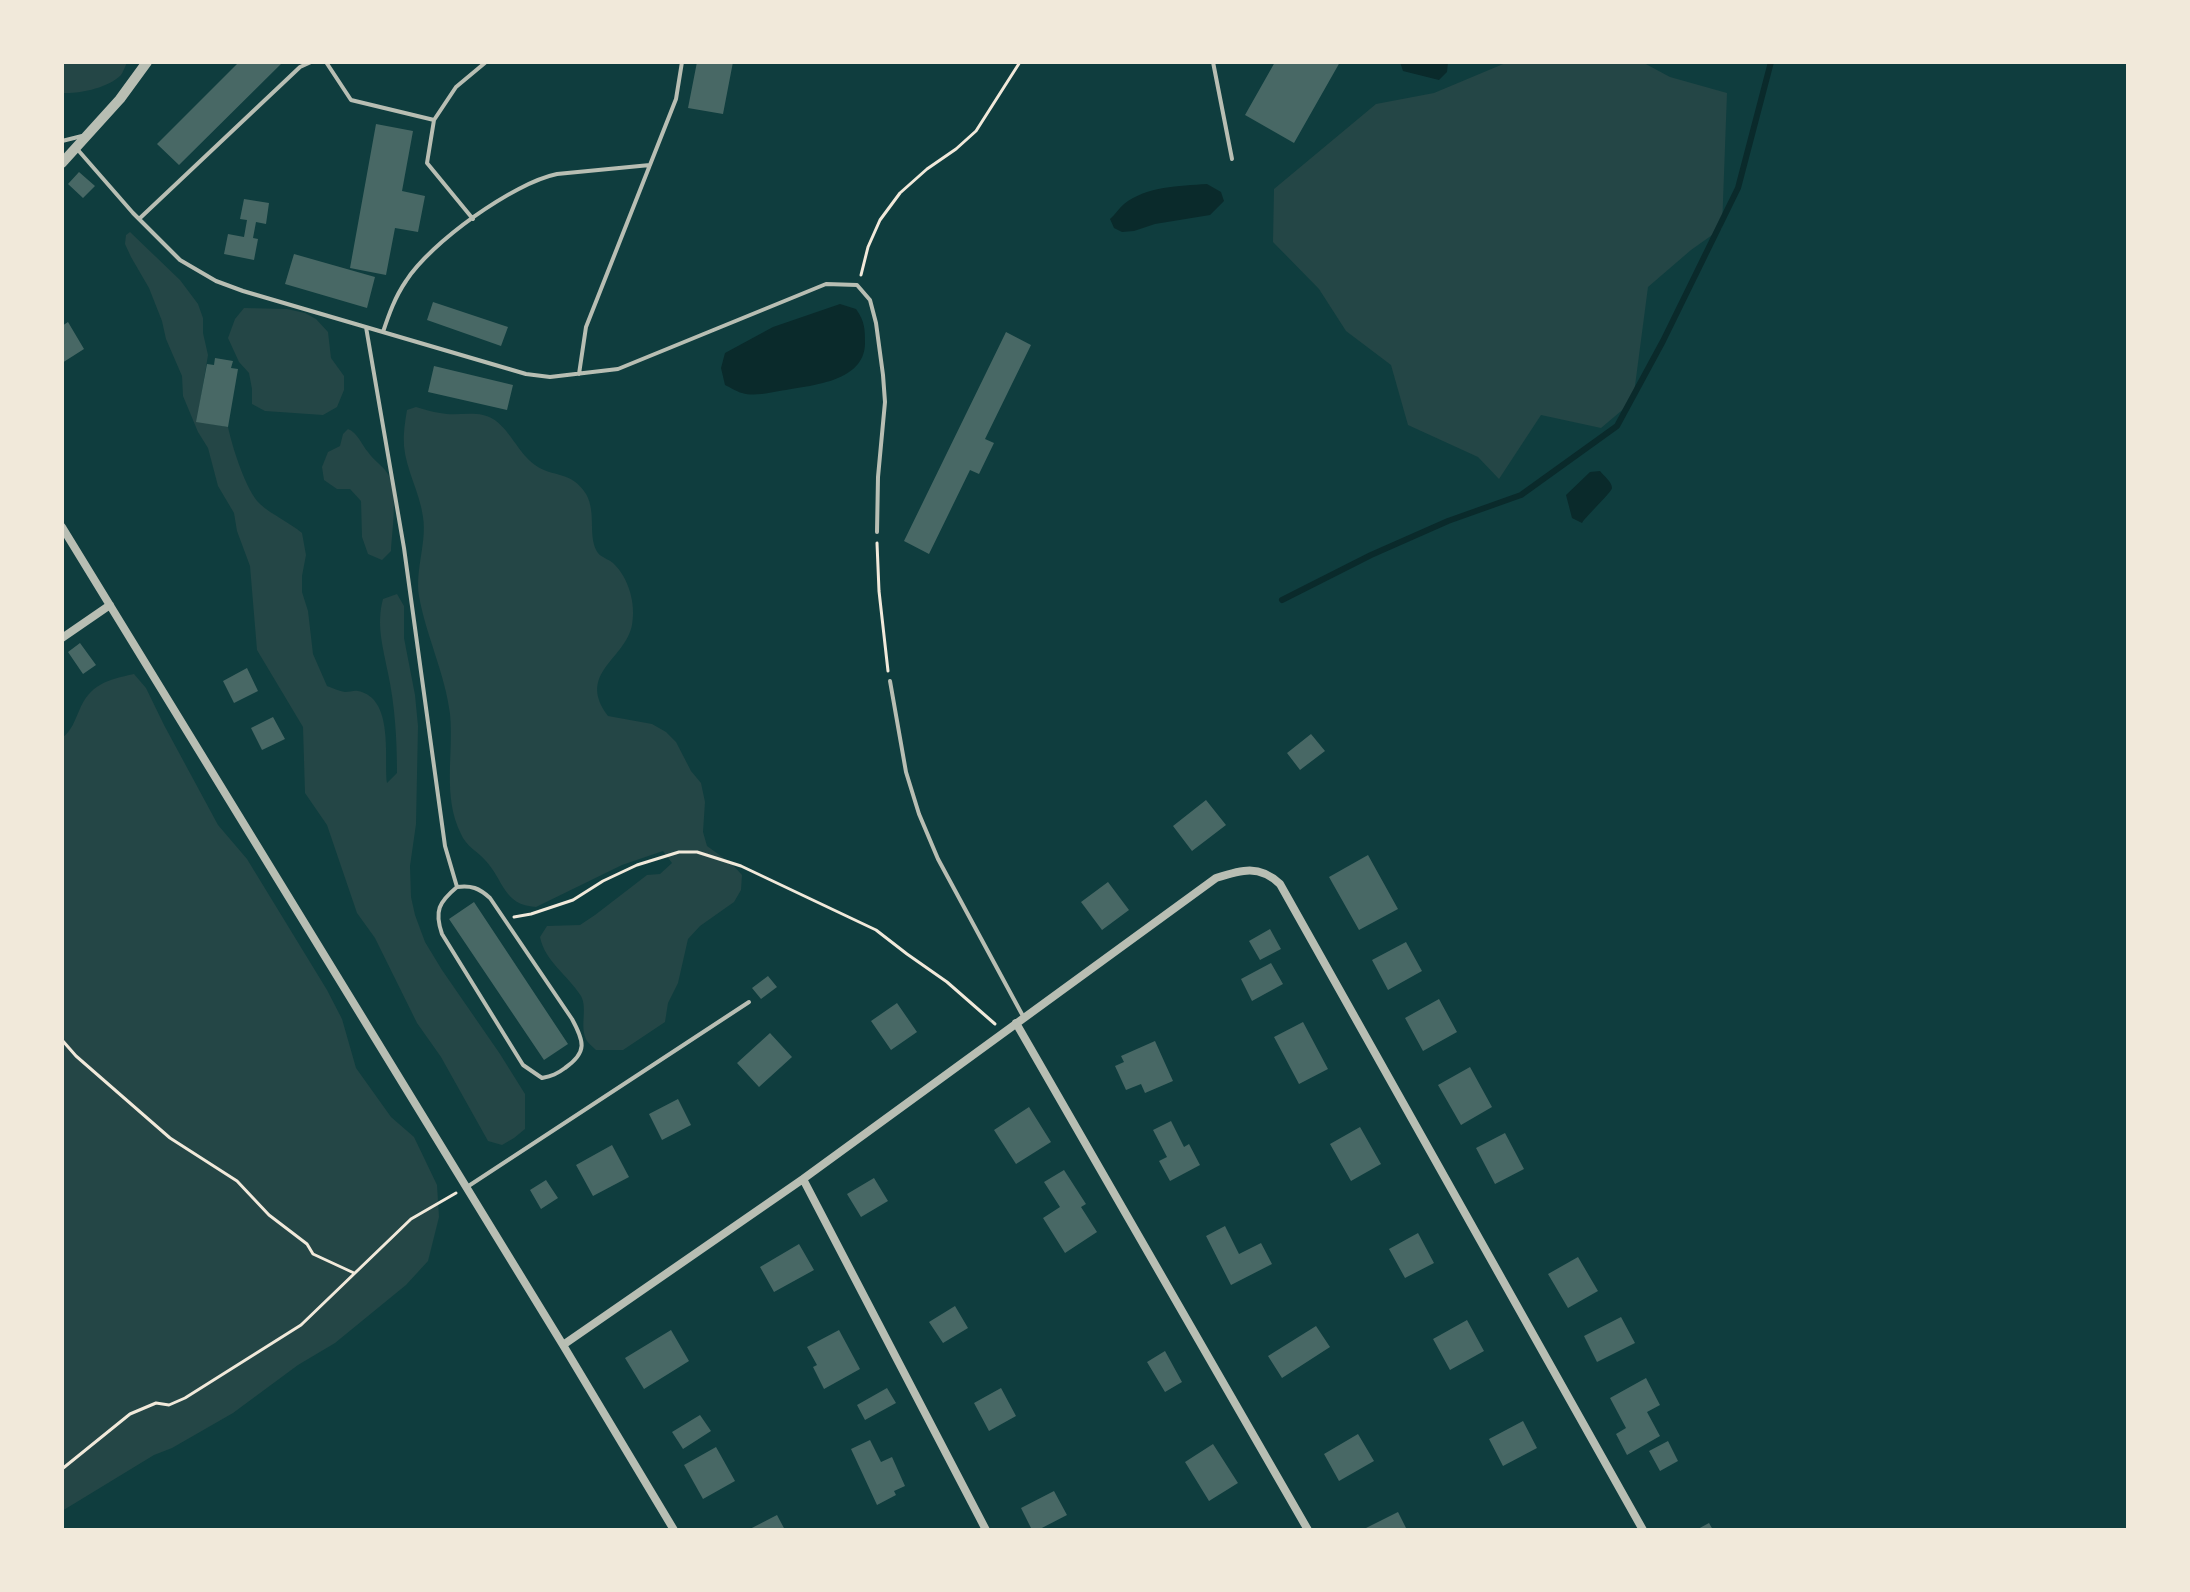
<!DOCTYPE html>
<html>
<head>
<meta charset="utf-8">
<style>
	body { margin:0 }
	#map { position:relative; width:2190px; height:1592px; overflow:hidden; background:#0f3d3e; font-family:Roboto,sans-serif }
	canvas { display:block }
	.frame { position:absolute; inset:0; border:64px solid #f1e9da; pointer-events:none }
</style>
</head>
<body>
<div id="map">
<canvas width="2190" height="1592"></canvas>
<div class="frame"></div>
</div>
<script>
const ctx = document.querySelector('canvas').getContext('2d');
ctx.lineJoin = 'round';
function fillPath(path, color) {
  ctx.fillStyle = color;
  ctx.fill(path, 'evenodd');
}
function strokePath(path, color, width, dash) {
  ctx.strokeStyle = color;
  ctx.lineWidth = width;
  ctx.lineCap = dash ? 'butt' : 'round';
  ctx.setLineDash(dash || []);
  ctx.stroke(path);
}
const green = new Path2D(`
	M62 62H127C126 65 123 72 121 75 108 88 79 94 62 93Z
	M1508 62H1642L1670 77 1727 93 1722 228 1691 250 1648 287 1633 401 1601 428 1541 415 1499 479 1478 457 1408 425 1391 365 1346 331 1319 289 1273 242 1274 189 1376 104 1434 93Z
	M130 232 180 280 198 304 203 318V333L208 355 197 421 228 427C232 446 246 491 260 504 272 515 289 522 302 533L306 555 302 576V592L308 611 313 654 327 686C333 688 339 691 345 692 350 692 354 690 358 691 394 698 384 757 387 783L397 773C397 739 395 706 388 673 383 647 376 625 383 599L397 594 404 606V638L415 695 418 726 416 824 410 866 411 897 415 915 425 942 442 970 500 1054 525 1094V1129L514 1138 502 1145 488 1141 441 1057 417 1023 375 938 357 913 327 825 305 793 303 727 257 650 250 566 237 531 234 513 218 486 208 448 198 432 183 396 182 376 166 339 162 321 149 288 131 257 125 244 126 235Z
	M244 308 287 309 305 313 316 319 328 332 331 358 344 376V390L337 407 323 415 265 411 252 404V389L249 373 239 362 228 338 235 319Z
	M416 407C424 409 432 412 440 413 454 416 469 412 483 415 507 420 516 452 535 465 553 478 571 470 586 494 597 513 587 537 598 553 601 557 608 559 613 563 629 578 636 604 632 625 625 660 576 673 608 716L652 724 666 732 676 742 691 771 701 783 705 802 703 832 707 846 732 864 742 875 741 890 734 902 700 926 688 939 678 983 668 1003 665 1022 623 1050H596C593 1047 589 1044 587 1041 579 1027 588 1009 581 996 568 975 545 962 540 937L547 926 580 925 595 915 647 875 660 874 672 863 663 851 622 865 536 907C503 905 504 880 485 860 477 851 466 846 461 834 442 796 454 754 450 714 445 673 426 636 419 596 415 569 427 543 423 517 420 493 406 470 404 446 403 434 405 422 407 410Z
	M348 429C358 433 361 444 368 452 374 461 384 466 389 476 398 494 392 531 391 551L382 560 368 554 362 537 361 501 350 489H337L324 480 322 467 328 452 340 446 343 434Z
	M134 674 146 688 164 725 218 825 247 859 327 990 342 1019 356 1068 391 1117 414 1137 437 1185 439 1217 428 1261 406 1285 335 1343 298 1365 233 1413 172 1448 154 1455 62 1511V738C72 730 74 722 79 711 90 684 107 680 134 674Z`);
const water = new Path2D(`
	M1400 62H1448L1447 72 1439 80 1403 71Z
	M1207 184 1221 192 1224 201 1210 215 1155 224 1134 231 1122 232 1114 228 1110 219C1115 215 1119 208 1124 204 1147 186 1179 186 1207 184Z
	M840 304 856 309C865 322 865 329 865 344 864 381 814 385 786 390 772 392 755 397 742 393 737 392 730 387 725 385L721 368 725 353 773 327Z
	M1600 471C1604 476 1612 482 1612 488 1612 492 1587 515 1582 523L1572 518 1566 495 1590 472Z`);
const stream = new Path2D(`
	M1282 600 1371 555 1448 521 1521 495 1617 426 1663 341 1738 188 1771 62`);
const building = new Path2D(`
	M239 62H283L179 165 157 144Z
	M697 62H733L723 114 688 108Z
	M1275 62H1340L1294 143 1245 115Z
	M376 124 413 131 402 191 425 196 418 232 395 228 386 275 350 268Z
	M79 172 95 186 83 198 68 184Z
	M244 199 269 203 266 224 256 222 253 238 258 239 254 260 224 254 228 234 244 237 247 220 240 219Z
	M294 254 375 277 367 308 285 284Z
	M433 302 508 327 501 346 427 320Z
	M68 322 84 349 62 363V326Z
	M1006 332 1031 345 985 439 994 443 979 474 970 470 929 554 904 541Z
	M215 358 233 361 231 368 238 369 228 427 196 422 207 364 214 365Z
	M434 366 513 385 507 410 428 392Z
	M80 643 96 665 83 674 68 652Z
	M247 668 258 691 234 703 223 681Z
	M273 717 285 739 262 750 251 728Z
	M1311 734 1325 751 1300 770 1287 753Z
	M1206 800 1226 825 1192 851 1173 826Z
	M1368 855 1398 909 1359 930 1329 877Z
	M1108 882 1129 910 1102 930 1081 902Z
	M474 902 568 1044 544 1060 449 919Z
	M1270 929 1281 949 1260 960 1249 941Z
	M1406 942 1422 971 1388 990 1372 960Z
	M1271 963 1283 984 1252 1001 1241 979Z
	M768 976 777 987 761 999 752 988Z
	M1439 999 1457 1032 1423 1051 1405 1018Z
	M897 1003 917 1032 891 1050 871 1021Z
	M1303 1022 1328 1069 1299 1084 1274 1037Z
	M770 1033 792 1057 759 1087 737 1063Z
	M1155 1041 1173 1081 1145 1093 1141 1084 1126 1090 1115 1066 1124 1062 1121 1056Z
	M1470 1067 1492 1107 1461 1125 1438 1085Z
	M678 1099 691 1125 662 1140 649 1114Z
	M1029 1107 1051 1142 1016 1164 994 1130Z
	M1171 1121 1184 1147 1189 1144 1200 1165 1170 1181 1159 1161 1167 1157 1153 1130Z
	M1360 1127 1381 1164 1351 1181 1330 1144Z
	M1505 1133 1524 1169 1495 1184 1476 1148Z
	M612 1145 629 1177 593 1196 576 1165Z
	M1064 1170 1086 1204 1081 1207 1097 1232 1065 1253 1043 1218 1060 1207 1044 1182Z
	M874 1178 888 1201 861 1217 847 1194Z
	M546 1180 558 1198 541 1209 530 1190Z
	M1225 1226 1239 1254 1261 1243 1272 1264 1231 1285 1206 1236Z
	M1418 1233 1434 1263 1405 1278 1389 1249Z
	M799 1244 814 1270 774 1292 760 1267Z
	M1578 1257 1598 1291 1568 1308 1548 1274Z
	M955 1306 968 1328 943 1343 929 1322Z
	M1621 1317 1635 1343 1597 1362 1584 1336Z
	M1467 1320 1484 1351 1450 1370 1433 1339Z
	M1316 1326 1330 1347 1282 1378 1268 1356Z
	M671 1330 689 1361 644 1389 625 1358Z
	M839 1330 860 1369 824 1389 813 1367 817 1365 807 1347Z
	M1165 1351 1182 1382 1165 1392 1147 1362Z
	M1646 1378 1660 1405 1647 1412 1660 1436 1627 1455 1616 1434 1626 1428 1610 1398Z
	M887 1388 896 1403 865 1420 857 1405Z
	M1001 1388 1016 1416 989 1431 974 1403Z
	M700 1415 711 1431 683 1449 672 1432Z
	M1523 1421 1537 1448 1503 1466 1489 1439Z
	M1358 1434 1374 1461 1339 1481 1324 1454Z
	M870 1440 881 1462 892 1457 905 1486 894 1491 896 1495 877 1505 851 1449Z
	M1668 1441 1678 1461 1660 1471 1649 1451Z
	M1213 1444 1238 1483 1209 1501 1185 1462Z
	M716 1447 735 1481 703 1499 684 1465Z
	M1054 1491 1067 1515 1038 1530H1032L1021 1508Z
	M1398 1512 1407 1530H1362Z
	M777 1515 785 1530H748Z
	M1709 1523 1713 1530H1696Z`);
const path = new Path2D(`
	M861 275 868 247 880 220 900 193 927 169 956 149 976 131 1020 62
	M877 543 879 591 888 671
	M514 917 531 914 573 900 603 881 637 865 679 852H697L741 866 876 930 907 954 947 982 995 1024
	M62 1040 76 1056 170 1138 237 1181 269 1215 307 1244 313 1254 354 1273
	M62 1469 130 1414 156 1403 169 1405 185 1398 301 1325 411 1219 456 1193`);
const service = new Path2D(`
	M326 62 351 100 434 120 456 87 486 62
	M1213 62 1232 159
	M434 120 427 163 473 219
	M62 141 82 136
	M78 150 133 213 180 260 216 281 243 291 526 374 550 377 618 369 826 284 857 285 870 300 876 323 883 375 885 402 878 477 877 532
	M139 219 300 67 311 62
	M366 327 404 548 445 846 457 887C471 885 479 888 490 898L572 1019C584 1041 588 1052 565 1068 557 1074 552 1076 542 1078L523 1065 442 934C434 911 439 902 457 887
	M383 332C389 314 395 297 406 281 430 243 513 183 557 174L650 165
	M579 374 586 327 676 99 682 62
	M890 681 906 772 919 814 938 859 1024 1018
	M467 1187 749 1002`);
const minor = new Path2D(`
	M62 527 563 1345 674 1530
	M62 638 110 605
	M1016 1023 1308 1530
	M803 1179 986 1530
	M563 1345 803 1179 1216 878C1241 870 1259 864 1280 884L1643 1530`);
const tertiary = new Path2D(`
	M62 163 120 99 147 62`);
fillPath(green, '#244646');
fillPath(water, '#0a2a2b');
strokePath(stream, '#0a2a2b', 6);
fillPath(building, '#486865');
strokePath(path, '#f1e9da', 3);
strokePath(service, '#b8beb3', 4);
strokePath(minor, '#b8beb3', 8);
strokePath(tertiary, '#b8beb3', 10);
</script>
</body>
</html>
